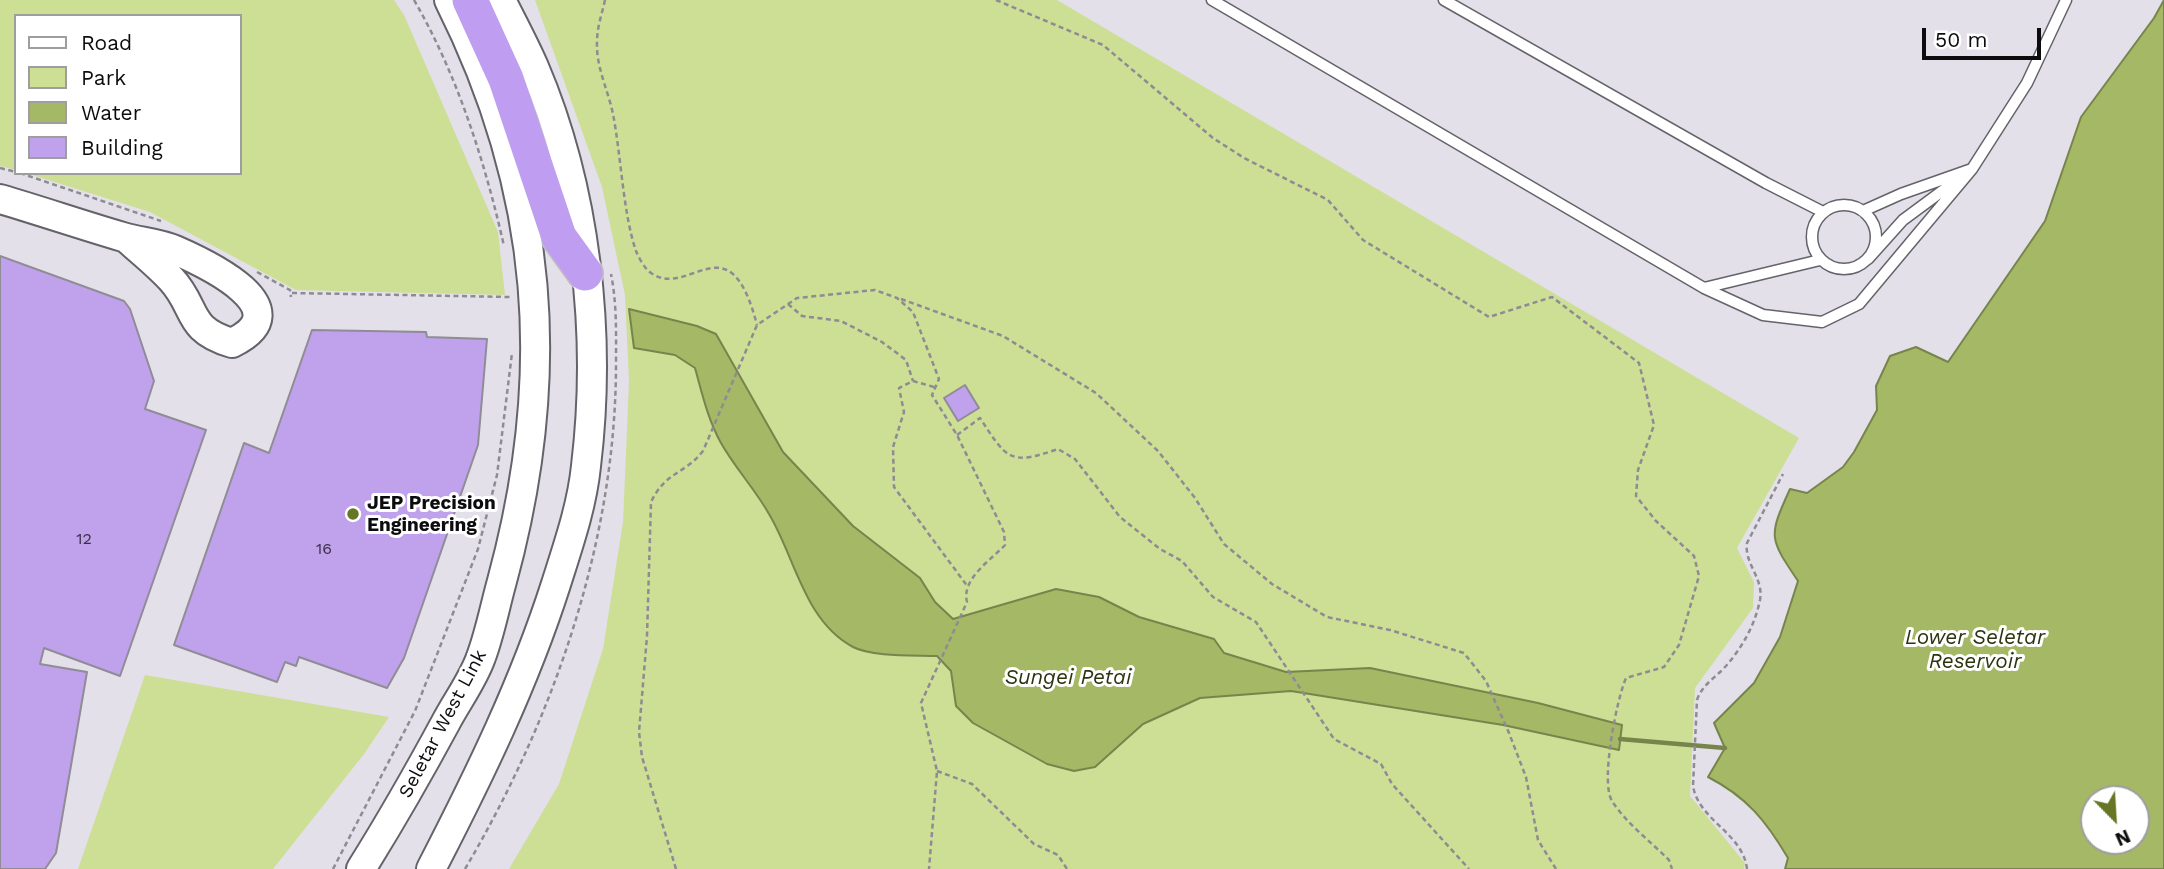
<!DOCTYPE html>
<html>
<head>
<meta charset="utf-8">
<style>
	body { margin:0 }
	#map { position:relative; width:2164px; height:869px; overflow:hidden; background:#e3e0e9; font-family:"Work Sans",sans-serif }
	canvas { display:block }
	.legend { position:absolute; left:14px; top:14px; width:228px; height:161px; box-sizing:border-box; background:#fff; border:2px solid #9e9d9f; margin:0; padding:9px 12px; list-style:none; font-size:21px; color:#0c0b0e }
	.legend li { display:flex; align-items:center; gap:14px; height:35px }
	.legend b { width:35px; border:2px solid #9e9d9f }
	.north { position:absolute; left:2080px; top:785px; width:70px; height:70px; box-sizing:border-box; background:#fff; border:2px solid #9e9d9f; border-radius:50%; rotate:156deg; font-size:19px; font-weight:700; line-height:28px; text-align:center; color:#0c0b0e }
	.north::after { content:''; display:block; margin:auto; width:24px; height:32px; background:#677624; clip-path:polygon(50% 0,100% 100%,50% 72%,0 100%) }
	.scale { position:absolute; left:1922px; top:28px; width:119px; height:32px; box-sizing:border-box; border:4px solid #0c0b0e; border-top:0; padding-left:9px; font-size:21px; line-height:24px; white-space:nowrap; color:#0c0b0e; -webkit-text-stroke:5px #fff; paint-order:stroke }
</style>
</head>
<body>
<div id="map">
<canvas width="2164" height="869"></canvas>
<ul class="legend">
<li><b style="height:9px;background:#fff"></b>Road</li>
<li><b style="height:19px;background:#cdde95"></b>Park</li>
<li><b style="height:19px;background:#a5b865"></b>Water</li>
<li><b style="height:19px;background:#bfa1ec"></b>Building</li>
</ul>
<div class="north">N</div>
<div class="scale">50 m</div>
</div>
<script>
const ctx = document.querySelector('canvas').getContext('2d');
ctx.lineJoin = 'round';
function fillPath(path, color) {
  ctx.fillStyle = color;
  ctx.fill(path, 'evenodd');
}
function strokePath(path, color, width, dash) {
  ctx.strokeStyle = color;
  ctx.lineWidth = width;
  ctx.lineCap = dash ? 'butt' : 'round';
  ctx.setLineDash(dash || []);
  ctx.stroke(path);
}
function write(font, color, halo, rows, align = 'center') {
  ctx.font = font + ' "Work Sans",sans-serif';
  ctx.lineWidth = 6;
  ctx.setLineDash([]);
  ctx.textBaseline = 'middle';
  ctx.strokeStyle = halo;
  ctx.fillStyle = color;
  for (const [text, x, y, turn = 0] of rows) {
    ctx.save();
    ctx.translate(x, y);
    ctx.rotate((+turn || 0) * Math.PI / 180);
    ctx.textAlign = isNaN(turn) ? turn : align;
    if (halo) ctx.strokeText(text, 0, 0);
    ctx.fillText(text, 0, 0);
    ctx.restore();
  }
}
const green = new Path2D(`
	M0 0H394L404 15 498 232 505 295 296 290 150 212 26 173H240V16H16V170L0 166Z
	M535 0H1057L1799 438 1737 548 1754 582 1753 608 1695 688 1690 796 1745 863 1744 869H509L559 784 603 649 623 522 629 382 625 295 602 187Z
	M145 675 389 717 364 754 273 869H78Z`);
const water = new Path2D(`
	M2164 0V869H1785L1788 858C1766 821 1747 797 1708 777L1725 748 1714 723 1754 683 1780 637 1798 581C1769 538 1768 537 1790 489L1807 493 1843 467 1854 452 1877 410 1876 386 1890 356 1916 347 1948 362 2045 221 2081 117 2154 18ZM2094 799H2136V841H2094Z
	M629 309 697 326 716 334 783 452 853 526 920 578 935 602 953 619 1056 589 1099 597 1139 617 1214 639 1224 653 1286 672 1370 668 1538 703 1622 725 1619 750 1503 725 1291 691 1200 698 1143 724 1095 767 1074 771 1047 764 973 723 956 706 951 671 937 656C915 655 872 657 853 647 804 621 795 557 769 514 755 489 735 468 721 443 708 420 702 393 695 368L675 355 634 348Z`);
const stream = new Path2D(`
	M1620 739 1725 748`);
const building = new Path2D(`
	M0 256 124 301 130 309 154 381 145 409 206 430 120 676 44 648 40 664 87 672 56 853 45 869H0Z
	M312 330 426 332 427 337 487 339 478 445 404 658 387 688 299 657 296 666 285 662 277 682 174 645 244 443 269 453Z
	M965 385 979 408 958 421 944 398Z`);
const path = new Path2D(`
	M414 0C457 74 485 162 504 246
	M605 0C602 14 597 27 597 42 596 67 608 90 613 114 621 155 623 213 636 251 639 258 644 268 651 273 690 300 729 217 757 325
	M996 0 1103 45 1213 138 1244 158 1328 200 1363 240 1489 317 1552 297 1639 363 1654 425 1638 470 1636 496 1656 521 1694 556 1699 576 1679 645 1664 667 1626 678C1617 698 1600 782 1612 801 1626 823 1651 842 1669 860L1672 869
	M0 168 16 172
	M20 173 161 221
	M257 272 290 290 291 297
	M292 293 511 297
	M901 299 1003 336 1096 393 1158 451 1195 498 1224 544 1272 584 1327 617 1390 630 1464 653 1486 681 1509 733 1526 777 1538 840 1556 869
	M788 304 802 316 841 321 882 342 906 360 913 381
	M934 387 913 381 899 388 904 412 893 447 894 487 968 587
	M957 435 980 418C1007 459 1009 466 1058 449L1075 459 1120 517 1160 549 1182 561 1213 597 1256 622 1334 739 1381 764 1392 784 1469 869
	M937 771 972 784 1034 844 1058 855 1067 869
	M333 869 415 711 478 549 497 475 512 353
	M465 869C554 718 616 540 616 364 616 333 617 304 611 274
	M676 869 642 757 639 732 647 636 651 502C666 471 684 475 703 451L757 325 797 298 875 290 897 298 913 312 939 379 932 395 957 435 1004 532 1005 545C991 560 961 579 967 602L921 703 937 771 929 869
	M1747 869C1743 833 1699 821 1693 786L1697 700C1702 685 1714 679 1725 667 1742 648 1755 625 1760 600 1764 578 1744 564 1747 543L1783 474`);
const lane = new Path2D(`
	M1212 0 1704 288 1763 315 1822 322 1859 304 1972 169 1901 194 1863 211
	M1444 0 1766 183 1823 212
	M1812 237a32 32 0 1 1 64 0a32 32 0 1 1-64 0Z
	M1868 259 1903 220 1972 169 2027 83 2066 0
	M1704 288 1820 260`);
const secondary = new Path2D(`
	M0 199C41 211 82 225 123 237 140 242 159 243 175 250 207 264 303 309 232 343 185 329 198 308 171 279 157 264 141 251 126 238
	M361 869C391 821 419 772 446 722 457 701 473 680 481 657 490 633 495 606 502 581 558 376 545 191 449 0
	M431 869C479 776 524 684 556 584 568 546 582 506 586 466 602 334 586 189 534 67 524 44 512 22 501 0`);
const highway = new Path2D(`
	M470 0 506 79 559 237 585 273`);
const markers = [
	[353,514,7,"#677624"]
];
const numberNames = [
	["12",84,539],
	["16",324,549]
];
const poiNames = [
	["JEP Precision",367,503],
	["Engineering",367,525]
];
const streetNames = [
	["Seletar West Link",443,724,-62]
];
const waterNames = [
	["Lower Seletar",1975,638],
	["Reservoir",1975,662],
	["Sungei Petai",1068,678]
];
fillPath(green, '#cdde95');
fillPath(water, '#a5b865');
strokePath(water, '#77844b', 2);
strokePath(stream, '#77844b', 4.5);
fillPath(building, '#bfa1ec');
strokePath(building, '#8f8c95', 2);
strokePath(lane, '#65636a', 13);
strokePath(secondary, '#65636a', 32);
strokePath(highway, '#c0c0c0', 38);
strokePath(path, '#8e8b92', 2.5, [5, 3.5]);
strokePath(lane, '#fff', 10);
strokePath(secondary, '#fff', 28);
strokePath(highway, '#bf9ef1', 35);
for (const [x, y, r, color] of markers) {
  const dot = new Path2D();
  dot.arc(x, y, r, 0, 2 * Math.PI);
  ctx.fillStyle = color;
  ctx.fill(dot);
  strokePath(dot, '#fff', 2.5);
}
write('16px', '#393046', null, numberNames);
write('bold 19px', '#0c0b0e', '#fff', poiNames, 'left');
write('19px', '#0c0b0e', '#fff', streetNames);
write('italic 21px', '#2d3410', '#fff', waterNames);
</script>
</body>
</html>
